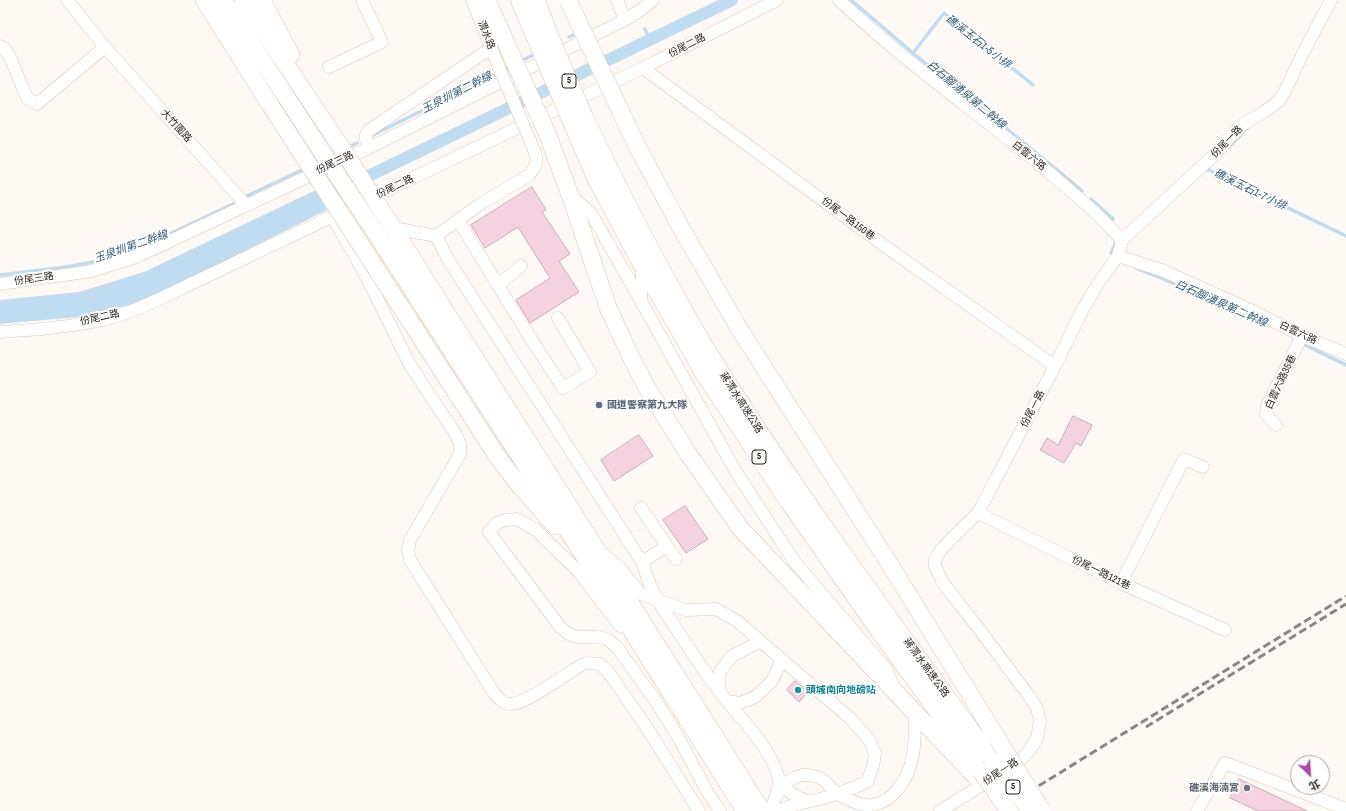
<!DOCTYPE html>
<html>
<head>
<meta charset="utf-8">
<style>
	body { margin:0 }
	#map { position:relative; width:1346px; height:811px; overflow:hidden; background:#fff9f5; font-family:"Archivo Narrow","Noto Sans TC",sans-serif }
	canvas { display:block }
	.north { position:absolute; left:1290px; top:755px; width:40px; height:40px; box-sizing:border-box; background:#fff; border:1px solid #a8a5a1; border-radius:50%; rotate:155deg; font-size:11px; font-weight:700; line-height:16px; text-align:center; color:#261d15 }
	.north::after { content:''; display:block; margin:auto; width:14px; height:18px; background:#b047a9; clip-path:polygon(50% 0,100% 100%,50% 72%,0 100%) }
</style>
</head>
<body>
<div id="map">
<canvas width="1346" height="811"></canvas>
<div class="north">北</div>
</div>
<script>
const ctx = document.querySelector('canvas').getContext('2d');
ctx.lineJoin = 'round';
function fillPath(path, color) {
  ctx.fillStyle = color;
  ctx.fill(path, 'evenodd');
}
function strokePath(path, color, width, dash) {
  ctx.strokeStyle = color;
  ctx.lineWidth = width;
  ctx.lineCap = dash ? 'butt' : 'round';
  ctx.setLineDash(dash || []);
  ctx.stroke(path);
}
function write(font, color, halo, rows, align = 'center') {
  ctx.font = font + ' "Archivo Narrow","Noto Sans TC",sans-serif';
  ctx.lineWidth = 4;
  ctx.setLineDash([]);
  ctx.textBaseline = 'middle';
  ctx.strokeStyle = halo;
  ctx.fillStyle = color;
  for (const [text, x, y, turn = 0] of rows) {
    ctx.save();
    ctx.translate(x, y);
    ctx.rotate((+turn || 0) * Math.PI / 180);
    ctx.textAlign = isNaN(turn) ? turn : align;
    if (halo) ctx.strokeText(text, 0, 0);
    ctx.fillText(text, 0, 0);
    ctx.restore();
  }
}
const water = new Path2D(`
	M316 190 327 210 184 281 134 304 78 317 0 324V300L79 292 144 272Z`);
const stream = new Path2D(`
	M851 0 913 53 1061 173 1082 191
	M645 29 650 40
	M569 37 578 33
	M913 53 944 13 1033 85
	M519 62 537 53
	M369 137 512 66
	M1229 147 1249 126
	M347 148 357 143
	M1209 167 1207 169 1346 236
	M247 196 306 168
	M1091 199 1113 219
	M1111 253 1117 239
	M1136 268 1221 303
	M0 275 66 267 97 261 161 238 233 204
	M1236 310 1264 323
	M1305 345 1346 365`);
const canal = new Path2D(`
	M323 198 732 0`);
const building = new Path2D(`
	M532 187 546 210 542 212 570 254 559 261 579 292 530 323 516 300 550 278 518 227 485 248 471 225Z
	M1073 416 1092 425 1081 446 1076 443 1064 463 1040 450 1047 438 1058 445Z
	M639 435 653 456 614 481 601 460Z
	M685 506 708 539 686 553 663 520Z
	M795 681 808 692 799 702 787 690Z
	M1239 779 1307 811H1258L1230 798Z`);
const minor = new Path2D(`
	M67 0 105 47 246 205
	M472 0 500 70
	M617 0 625 20
	M839 0C915 72 1003 130 1081 200 1096 212 1109 227 1122 240
	M0 46 4 48 11 59 27 98 37 104 105 47
	M329 67 382 42 362 0
	M643 68 886 247 1055 366
	M369 148C366 141 364 137 368 131L491 48
	M571 196 591 213 641 301
	M332 217 355 256 373 290 410 365 455 433 460 444V454L410 540 408 550 410 560 494 693C499 699 504 705 512 704 525 704 565 675 578 667L586 663 600 664 609 673 647 728 699 811
	M458 220 531 339 563 388 590 372 558 318
	M394 228 436 236 449 261 642 562 650 585 658 601C678 631 697 662 719 691 738 716 770 746 778 776 781 787 774 801 770 811
	M436 236 479 205 529 175C541 162 536 155 530 140
	M1118 256 1164 271 1257 313 1302 336 1346 354
	M642 266 641 301 736 472 794 561 886 669 893 685
	M0 284 92 271 136 257 369 148 625 20 641 10 653 0
	M498 285 521 266
	M0 332C34 330 70 327 103 320 136 312 167 295 197 281L643 68 777 0
	M1276 425 1266 414 1267 406 1302 336
	M641 508 676 559
	M978 513 1121 583 1225 630
	M603 554 619 567 641 594 686 610 716 609 737 621 851 719 870 741 875 754 873 766 867 782C851 789 836 795 820 799 806 803 792 803 779 811
	M642 562 667 546
	M1121 583 1184 459 1203 467
	M620 626 579 572 536 530 517 519 505 520 497 523 489 532 561 628 569 634 578 637H597L607 639 616 646 655 700 677 735 708 793 720 811
	M719 691 720 671 732 656 761 641
	M727 701 740 703 755 697 772 681 782 660
	M779 779C787 791 794 797 808 801
	M777 795C786 781 796 772 814 776 830 780 830 792 841 796 850 800 862 807 873 805 883 803 892 797 898 789 916 767 915 740 915 713
	M940 811 1019 762 1029 751 1037 738 1040 721 1037 708 1029 696 982 633 943 583 935 566V560L940 551 954 536 978 513 1055 366 1083 309 1099 282 1118 256 1122 240 1212 157 1240 126 1264 112 1279 101 1285 91 1301 57 1331 0
	M1197 811 1225 763 1346 809`);
const highway = new Path2D(`
	M204 0 269 103
	M223 0 324 155
	M243 0 341 147
	M262 0 291 55
	M487 0 515 63
	M519 0 541 51
	M536 0 554 46
	M584 116C614 179 645 241 679 301 689 319 699 338 710 355 798 496 897 629 995 763
	M571 121 596 179 642 265 703 372 788 501 879 631 975 763
	M547 133 570 195 609 310 631 357 646 386 687 452 740 528 975 776
	M382 211 762 811
	M366 218 610 596 745 811
	M680 226 740 330 889 563 997 738
	M388 287 497 456 515 480 555 526`);
const rail = new Path2D(`
	M1146 727 1346 604
	M998 811 1346 596`);
const minorBridge = new Path2D(`
	M500 70 530 140`);
const highwayBridge = new Path2D(`
	M568 0 637 146 680 226
	M554 46 584 116
	M541 51 571 121
	M515 63 547 133
	M269 103 388 287
	M341 147 382 211
	M324 155 366 218
	M997 738 1042 811
	M995 763 1029 809
	M981 771 1009 811`);
const markers = [
	[599,405,4,"#5c6f8a"],
	[798,690,4,"#0f9aa8"],
	[1247,788,4,"#6b7280"]
];
const shields = [
	[569,81,14],
	[759,457,14],
	[1013,787,14]
];
const shieldNames = [
	["5",569,81],
	["5",759,457],
	["5",1013,787]
];
const streetNames = [
	["渭水路",486,35,69],
	["份尾二路",687,46,-27],
	["大竹圍路",176,126,48],
	["份尾一路",1227,142,-46],
	["白雲六路",1029,156,39],
	["份尾三路",335,163,-25],
	["份尾二路",395,187,-26],
	["份尾一路150巷",848,219,37],
	["份尾三路",34,279,-8],
	["份尾二路",100,318,-13],
	["白雲六路",1298,333,25],
	["白雲六路35巷",1281,382,-65],
	["蔣渭水高速公路",741,403,57],
	["份尾一路",1033,409,-63],
	["份尾一路121巷",1101,573,26],
	["蔣渭水高速公路",926,668,54],
	["份尾一路",1001,772,-33]
];
const serviceNames = [
	["國道警察第九大隊",607,405]
];
const cultureNames = [
	["頭城南向地磅站",806,690]
];
const worshipNames = [
	["礁溪海湳宮",1239,788]
];
const waterNames = [
	["礁溪玉石1-5小排",978,42,38],
	["玉泉圳第二幹線",457,93,-27],
	["白石腳湧泉第二幹線",966,95,40],
	["礁溪玉石1-7小排",1250,190,26],
	["玉泉圳第二幹線",131,247,-19],
	["白石腳湧泉第二幹線",1221,304,24]
];
fillPath(water, '#c0dcf0');
strokePath(stream, '#c0dcf0', 3.5);
strokePath(canal, '#c0dcf0', 12);
fillPath(building, '#f4d2e0');
strokePath(building, '#ccacb9', 1);
strokePath(minor, '#dfc7b0', 13);
strokePath(highway, '#dfc7b0', 18);
strokePath(minor, '#fff', 12);
strokePath(highway, '#fff', 17);
strokePath(rail, '#8d8680', 3, [8, 4]);
strokePath(minorBridge, '#dfc7b0', 13, []);
strokePath(highwayBridge, '#dfc7b0', 18, []);
strokePath(minorBridge, '#fff', 12);
strokePath(highwayBridge, '#fff', 17);
for (const [x, y, r, color] of markers) {
  const dot = new Path2D();
  dot.arc(x, y, r, 0, 2 * Math.PI);
  ctx.fillStyle = color;
  ctx.fill(dot);
  strokePath(dot, '#fff', 1.5);
}
for (const [x, y, w] of shields) {
  const box = new Path2D();
  box.roundRect(x - w / 2, y - 7, w, 14, 3);
  ctx.fillStyle = '#fff';
  ctx.fill(box);
  strokePath(box, '#261d15', 1);
}
write('bold 9px', '#261d15', null, shieldNames);
write('10px', '#261d15', '#fff', streetNames);
write('bold 10px', '#4e5e75', '#fff', serviceNames, 'left');
write('bold 10px', '#0d838f', '#fff', cultureNames, 'left');
write('bold 10px', '#5b616d', '#fff', worshipNames, 'right');
write('italic 11px', '#2d5c7a', '#fff', waterNames);
</script>
</body>
</html>
